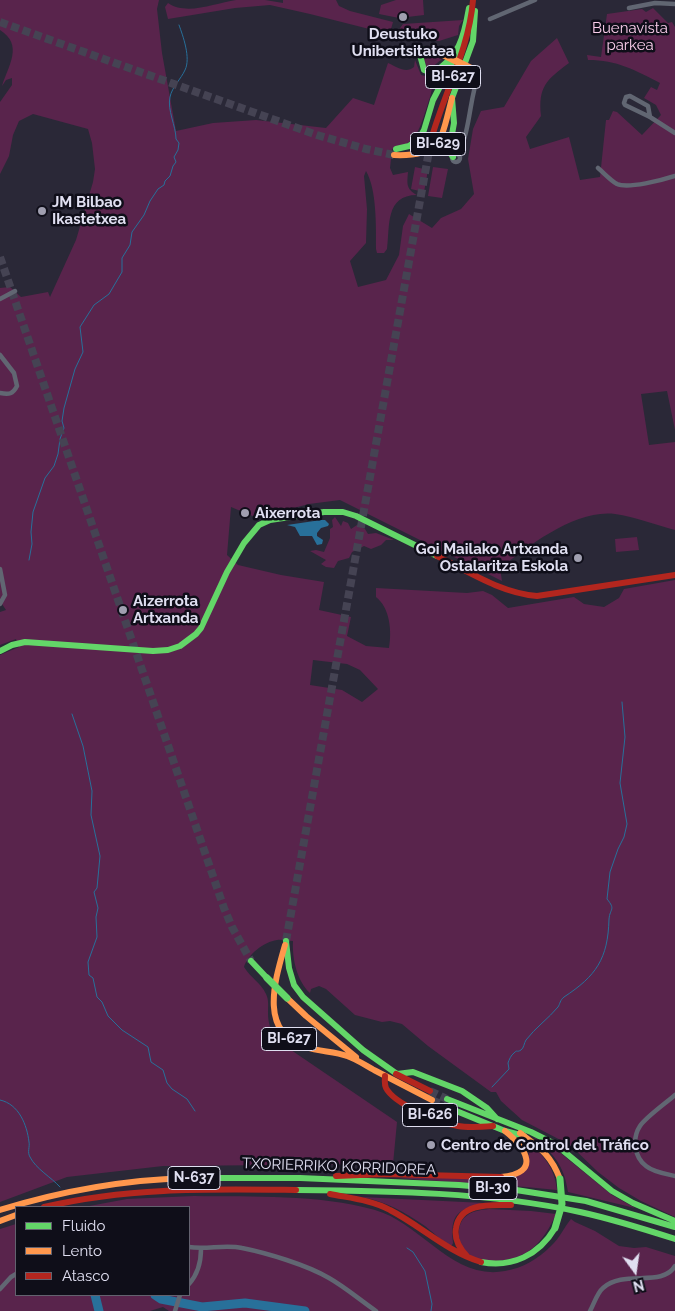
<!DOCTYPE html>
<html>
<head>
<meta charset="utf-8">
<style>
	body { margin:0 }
	#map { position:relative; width:675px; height:1311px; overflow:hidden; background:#2a2837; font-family:Raleway,sans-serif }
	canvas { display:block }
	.legend { position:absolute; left:15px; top:1206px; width:175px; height:90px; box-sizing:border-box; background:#0f0e19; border:1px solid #63626f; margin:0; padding:6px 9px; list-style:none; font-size:15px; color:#e0dff1 }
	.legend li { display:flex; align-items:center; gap:10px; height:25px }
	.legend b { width:25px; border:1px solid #63626f }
	.north { position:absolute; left:610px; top:1246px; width:50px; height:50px; -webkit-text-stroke:4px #0f0e19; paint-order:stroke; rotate:166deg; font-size:14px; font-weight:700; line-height:20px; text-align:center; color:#e0dff1 }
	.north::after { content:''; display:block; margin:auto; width:18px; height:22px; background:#e0dff1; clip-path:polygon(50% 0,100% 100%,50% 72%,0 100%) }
</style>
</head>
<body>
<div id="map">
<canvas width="675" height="1311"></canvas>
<ul class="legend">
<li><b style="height:6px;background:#63d668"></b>Fluido</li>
<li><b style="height:6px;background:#ff974d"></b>Lento</li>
<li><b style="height:6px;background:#b3261e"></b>Atasco</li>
</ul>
<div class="north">N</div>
</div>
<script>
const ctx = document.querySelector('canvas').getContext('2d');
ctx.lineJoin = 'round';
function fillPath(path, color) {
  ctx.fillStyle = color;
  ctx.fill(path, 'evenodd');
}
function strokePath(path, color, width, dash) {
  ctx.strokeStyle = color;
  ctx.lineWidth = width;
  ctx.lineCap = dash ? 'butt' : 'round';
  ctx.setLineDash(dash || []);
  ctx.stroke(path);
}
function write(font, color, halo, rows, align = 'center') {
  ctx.font = font + ' Raleway,sans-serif';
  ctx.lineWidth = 5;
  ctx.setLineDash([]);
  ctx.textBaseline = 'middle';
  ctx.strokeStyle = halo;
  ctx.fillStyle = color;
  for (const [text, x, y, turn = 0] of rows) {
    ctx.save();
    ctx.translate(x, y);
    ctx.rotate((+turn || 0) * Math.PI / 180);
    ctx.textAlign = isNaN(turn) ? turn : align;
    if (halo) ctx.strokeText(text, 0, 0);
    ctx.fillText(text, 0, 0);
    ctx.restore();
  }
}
const green = new Path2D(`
	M0 0H159L157 9 162 53 176 131 213 123 256 120 326 128 353 98 374 105 388 63C397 67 406 74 414 67L415 60 421 75 433 78 435 82C431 87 432 91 430 97 422 119 420 145 392 149L390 168 393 175 408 172C407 184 406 189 417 195 385 195 390 226 387 249L384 253H377L376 249C376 227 377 190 366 171L364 176 367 209 366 243 350 261 358 287 386 280 399 255 403 226 409 214 432 228 441 218 461 209 474 194 468 159 473 129 481 111 504 107 531 61 557 38 569 63C546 80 538 87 541 116L526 137 530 149 569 137 580 180 600 177 606 120H609L613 111 617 112 642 135 661 115 656 105 644 98 651 87 657 90 660 83C635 70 617 60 588 60L587 55 601 57 607 14 642 9 646 12 653 8 668 23 672 22 675 27V430L667 391 641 394 649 445 675 442V530C656 525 635 517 615 514 576 509 530 545 500 568L502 581 340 500 309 504 290 509 271 511 255 517 231 507 227 555 238 565 281 575 324 582 319 610 351 617 347 636 366 646 389 648C392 631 390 608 376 597V588L467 593 483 591 492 595 508 608 574 597 584 604 604 607 619 598 624 589 675 580V1217L641 1201 619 1188 598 1172 570 1145 522 1120 501 1101 496 1092H491L428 1046 402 1024 390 1021 382 1022 355 1015 326 989 319 986 311 989 310 993C297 981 292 959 293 941 288 941 282 939 277 940 264 942 248 954 244 967 250 977 261 983 266 994 269 1000 268 1006 268 1013 268 1032 277 1039 291 1050L397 1122 393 1164 163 1166 67 1177 0 1202V655L19 647 16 639 0 645V612L6 610 0 601V288L10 287 21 297 48 292 50 297 76 240 93 182 95 169 92 143 88 129 33 114 19 121 13 135 9 156 0 174V102L12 85V78L6 80 2 86C8 66 24 45 0 30ZM313 660 347 664 360 670 378 689 362 702 342 690 310 685Z
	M236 0H265L283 3V0H336L339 6 350 11 393 22 391 29 398 31 403 24 463 20 459 26 458 35 439 41 432 40 389 34 310 14 270 5 235 8 168 19 165 7 168 3C187 16 215 3 236 0Z
	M396 0H423L424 15 399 18 379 14 381 5Z
	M425 52H429L442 59 431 68H427L423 56Z
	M415 167 428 170 424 192 411 189Z
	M433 167 448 169 442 198 428 196Z
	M335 517 341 526 343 521 348 523 351 529 357 525 365 529 368 534 376 533 394 540H386L381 545 371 549 364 546 352 552 349 558 338 561 334 568 326 567 321 564 326 560 310 551 316 550 324 552 330 538V529L333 527 332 520Z
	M637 537 639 550 616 552 615 539Z
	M533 1137 553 1147 612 1195 635 1208 568 1192C564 1165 554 1154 533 1137Z
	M523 1141C542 1151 555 1168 557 1190L526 1187 397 1178 520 1175 529 1154Z
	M194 1196C254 1197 317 1194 375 1210 421 1223 453 1281 505 1271 523 1268 538 1259 551 1246 560 1238 564 1227 571 1219L575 1222 595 1231 619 1246 634 1248 646 1247 675 1256V1311H169L163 1307 150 1311H0V1229L16 1224V1295H189V1207H84L127 1199Z
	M361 1197 484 1203C457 1210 450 1214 453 1243L452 1245H450C441 1241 433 1232 425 1226 405 1212 385 1201 361 1197Z
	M489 1209 531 1211 556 1214C543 1243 528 1259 496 1261 489 1261 480 1261 473 1257 459 1250 454 1230 464 1218 471 1211 480 1210 489 1209Z`);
const water = new Path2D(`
	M321 520H325L329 524 328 526 321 528 317 533V536L323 540 322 544 317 545 312 536H300L295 527 287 525Z`);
const stream = new Path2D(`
	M29 560 32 544 31 532 33 512 45 478 54 466 58 454 60 439 64 428 62 421 64 408 75 369 83 352 80 327 94 305 109 294 122 272V258L130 245 132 232 144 215 150 201 158 189 164 185 165 181 170 176 173 166 176 162 174 157 178 150 179 143 176 139C176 126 167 110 170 97 172 87 181 79 185 70 191 58 183 36 179 25
	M72 714 83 746 92 791 91 815 100 856 97 888 94 892 98 908 96 917 97 937 88 962 89 975 93 978 97 997 102 1002 108 1016 122 1030 148 1047 151 1062 163 1070 167 1083 172 1089 187 1099 195 1111
	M492 1087 509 1069 508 1063C509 1060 511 1055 514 1053 518 1049 516 1053 521 1050 524 1048 524 1043 526 1040 535 1028 549 1018 558 1007 560 1004 560 1000 564 997 596 976 608 959 609 919 610 908 616 910 607 899L610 872 618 849 624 837 627 824 620 783 625 737 622 702
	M0 1100C19 1104 27 1125 29 1142 30 1147 27 1152 30 1157 36 1169 51 1177 60 1187
	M407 1248 413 1252 425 1271 432 1304 431 1311`);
const river = new Path2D(`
	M95 1295 99 1311
	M155 1295 161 1299 202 1307 245 1303 305 1311`);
const highwayTunnel = new Path2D(`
	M0 22 317 135 366 149 394 155
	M0 257 224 908 232 927 251 961
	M286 941 431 140
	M430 1091 447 1099
	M432 1100 449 1108`);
const street = new Path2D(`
	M629 8 655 3 675 4
	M490 19 535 0
	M650 117 648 106 630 96 626 97 624 103 625 105 650 117 675 133
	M458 154C471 129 469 99 479 73
	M452 158a4 4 0 1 1 8 0a4 4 0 1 1-8 0Z
	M598 168C604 173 610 180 617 184 628 189 663 180 675 176
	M0 299 15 291
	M0 355 14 373 17 386C13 394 9 395 0 393
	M0 569 5 595 0 604
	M675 1095C666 1103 646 1117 640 1126 632 1138 634 1157 646 1166 653 1172 666 1174 675 1176
	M189 1247C206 1250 225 1244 242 1248 267 1253 307 1265 329 1278 345 1287 360 1300 376 1311
	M189 1284C198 1274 201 1263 201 1249
	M0 1289 11 1277 16 1274
	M175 1311 180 1295
	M590 1311C594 1304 597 1293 603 1288 624 1269 662 1288 675 1266`);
const fast = new Path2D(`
	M432 49H423L420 55 424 70 432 73C459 58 464 37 469 8
	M396 149 409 146 419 139 424 130 433 100 459 50
	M453 157 449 151 454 123 452 98 473 41 475 11
	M0 651 12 645 25 642 153 651 168 650 180 646 196 634 201 628 227 572 244 543 259 525 270 520 324 512H343L356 516 437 556
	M286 941 289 968 294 985 303 997 363 1050 397 1074 413 1072 462 1091 487 1108 497 1119
	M251 961 267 978
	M447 1099 531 1132 555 1144 612 1191 633 1203 675 1221
	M449 1108 505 1131 524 1136
	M187 1178H300L459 1185 516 1190 586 1201 675 1227
	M296 1190C391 1191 487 1192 580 1212 612 1219 644 1229 675 1239
	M481 1262C512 1268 539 1255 555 1228`);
const slow = new Path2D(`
	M394 155C443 157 441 139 452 98
	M285 945C275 980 258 1033 306 1047 319 1052 334 1051 347 1056 356 1059 365 1065 374 1070 393 1080 413 1090 432 1100
	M287 998 306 1016 356 1057
	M520 1133C540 1148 551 1155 560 1179
	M501 1177C542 1173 526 1148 505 1131
	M0 1210C61 1191 123 1180 187 1178
	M0 1221 16 1215`);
const jam = new Path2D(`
	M431 140C444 93 469 50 473 0
	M437 556C469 572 501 593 537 596L675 575
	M396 1074 430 1091
	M385 1076C385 1080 384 1084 386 1088 394 1104 440 1123 458 1126 469 1128 481 1127 493 1126
	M336 1176 384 1174 501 1177
	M330 1194C350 1198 372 1200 390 1210 421 1226 446 1251 481 1262
	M44 1207C128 1187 210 1189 296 1190
	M467 1256C459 1248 454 1239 456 1228 460 1202 491 1205 511 1205`);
const fastBridge = new Path2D(`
	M267 978 287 998
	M555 1228 562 1204 560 1179`);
const slowBridge = new Path2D(`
	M432 49 474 70`);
const markers = [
	[403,17,5,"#a09fb0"],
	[42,211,5,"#a09fb0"],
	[245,513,5,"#a09fb0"],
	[578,558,5,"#a09fb0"],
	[123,610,5,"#a09fb0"],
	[431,1145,5,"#a09fb0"]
];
const shields = [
	[453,77,55],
	[438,144,55],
	[289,1039,55],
	[430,1115,55],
	[194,1178,52],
	[493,1188,48]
];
const shieldNames = [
	["BI-627",453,77],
	["BI-629",438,144],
	["BI-627",289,1039],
	["BI-626",430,1115],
	["N-637",194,1178],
	["BI-30",493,1188]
];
const parkNames = [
	["Buenavista",630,28],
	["parkea",630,45]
];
const poiNames = [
	["Deustuko",403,34,"center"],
	["Unibertsitatea",403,51,"center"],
	["JM Bilbao",52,202],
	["Ikastetxea",52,219],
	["Aixerrota",255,513],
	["Goi Mailako Artxanda",568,549,"right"],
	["Ostalaritza Eskola",568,566,"right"],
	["Aizerrota",133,601],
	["Artxanda",133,618],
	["Centro de Control del Tráfico",441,1145]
];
const streetNames = [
	["TXORIERRIKO KORRIDOREA",339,1167,2]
];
fillPath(green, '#59244c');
fillPath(water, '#28709a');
strokePath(stream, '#28709a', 1);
strokePath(river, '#28709a', 9);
strokePath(highwayTunnel, '#454353', 8, [8, 4]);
strokePath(street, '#616672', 4.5);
strokePath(fast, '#63d668', 6);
strokePath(slow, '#ff974d', 6);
strokePath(jam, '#b3261e', 6);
strokePath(fastBridge, '#63d668', 7);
strokePath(slowBridge, '#ff974d', 7);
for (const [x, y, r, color] of markers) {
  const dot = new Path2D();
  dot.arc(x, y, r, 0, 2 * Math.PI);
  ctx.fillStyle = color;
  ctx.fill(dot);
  strokePath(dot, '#0f0e19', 2);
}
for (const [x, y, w] of shields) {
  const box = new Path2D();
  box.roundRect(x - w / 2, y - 11.5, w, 23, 4);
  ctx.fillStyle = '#0f0e19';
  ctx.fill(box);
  strokePath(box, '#e0dff1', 1);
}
write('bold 14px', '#e0dff1', null, shieldNames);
write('15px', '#facdea', '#0f0e19', parkNames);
write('bold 15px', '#e0dff1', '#0f0e19', poiNames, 'left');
write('15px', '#e0dff1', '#0f0e19', streetNames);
</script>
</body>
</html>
